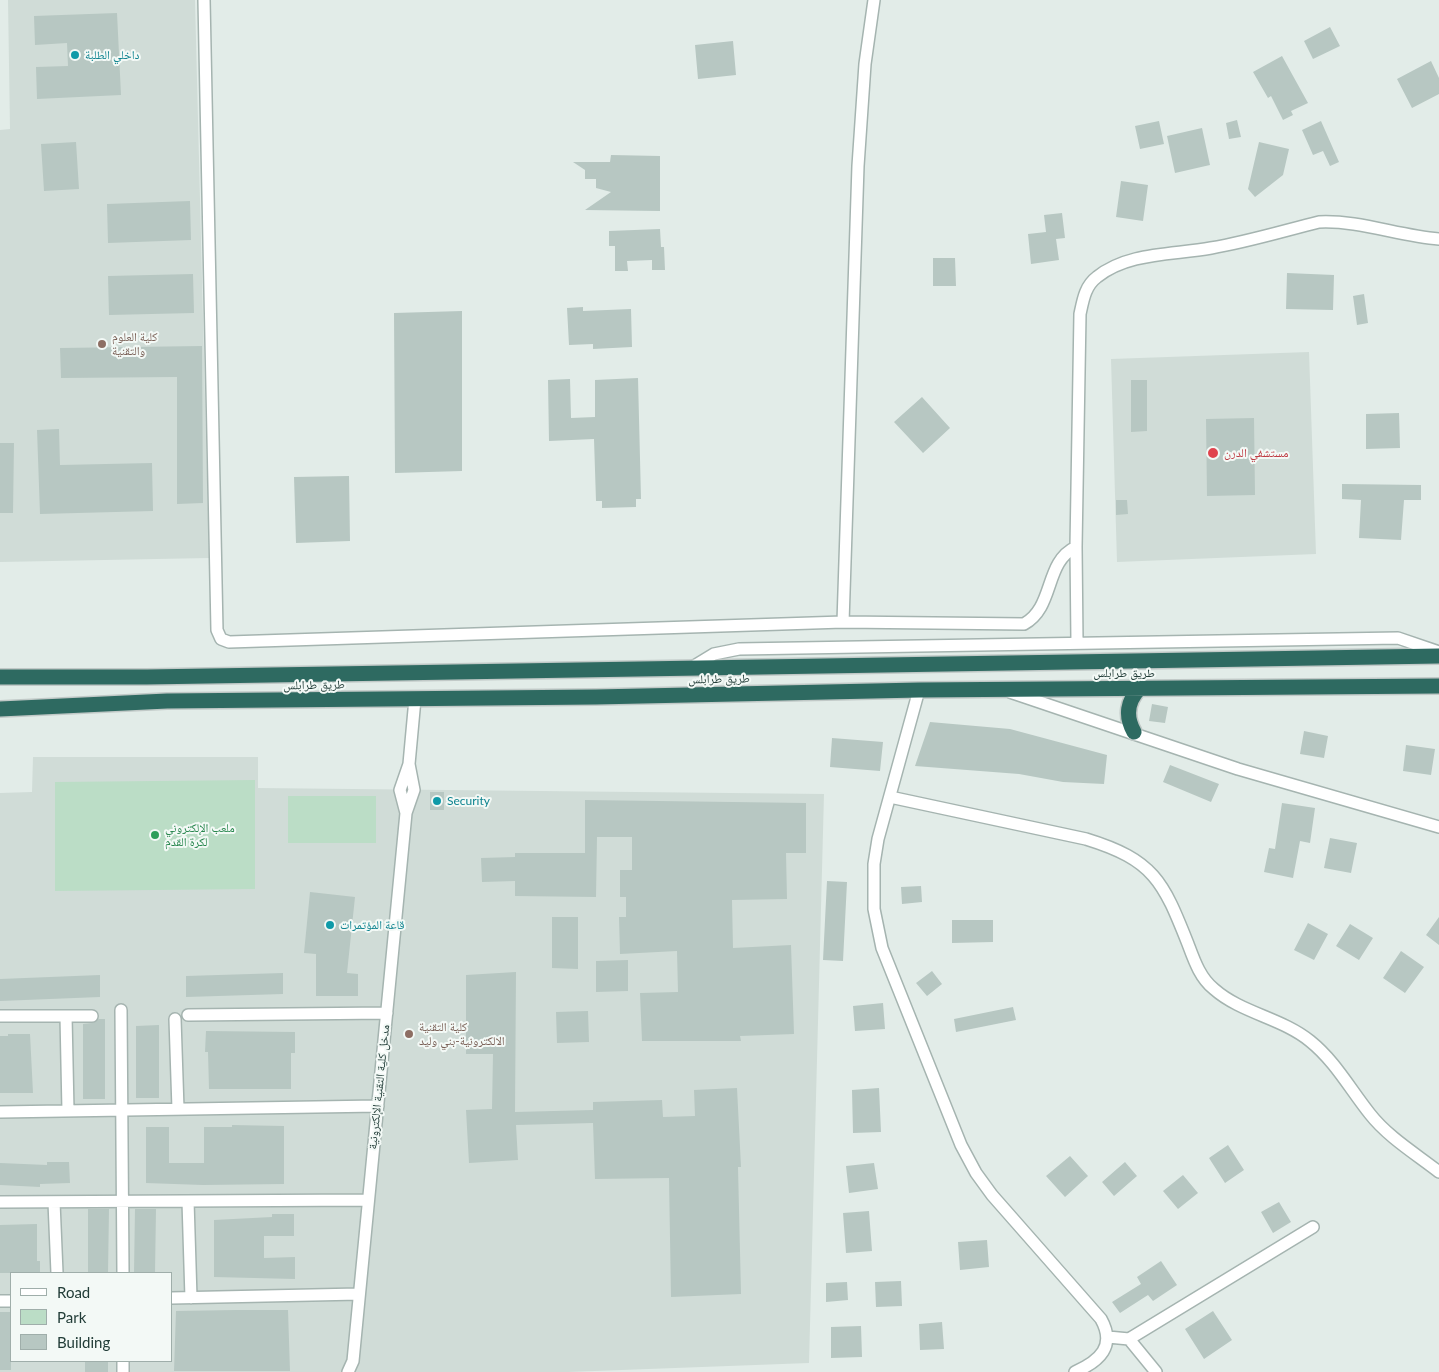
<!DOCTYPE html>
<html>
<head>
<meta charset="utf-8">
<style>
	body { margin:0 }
	#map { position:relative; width:1439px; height:1372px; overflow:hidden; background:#e2ece8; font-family:Lato,sans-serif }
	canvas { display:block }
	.legend { position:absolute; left:10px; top:1272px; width:162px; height:90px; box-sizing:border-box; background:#f3f9f6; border:1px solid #9faeaa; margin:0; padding:6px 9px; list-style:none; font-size:15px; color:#223d38 }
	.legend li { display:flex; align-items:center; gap:10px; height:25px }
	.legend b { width:25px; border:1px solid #9faeaa }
</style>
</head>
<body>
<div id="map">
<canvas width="1439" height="1372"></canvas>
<ul class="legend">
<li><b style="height:6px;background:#fff"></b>Road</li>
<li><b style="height:14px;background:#bbddc6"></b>Park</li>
<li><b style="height:14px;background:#b7c7c2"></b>Building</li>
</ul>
</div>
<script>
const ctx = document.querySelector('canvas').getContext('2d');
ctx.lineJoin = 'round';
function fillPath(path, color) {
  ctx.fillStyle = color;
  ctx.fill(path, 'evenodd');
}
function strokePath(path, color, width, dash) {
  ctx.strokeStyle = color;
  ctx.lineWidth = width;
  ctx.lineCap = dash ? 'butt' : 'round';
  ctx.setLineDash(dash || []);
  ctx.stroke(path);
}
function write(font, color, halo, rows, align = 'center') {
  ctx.font = font + ' Lato,"Noto Naskh Arabic",sans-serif';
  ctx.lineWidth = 4;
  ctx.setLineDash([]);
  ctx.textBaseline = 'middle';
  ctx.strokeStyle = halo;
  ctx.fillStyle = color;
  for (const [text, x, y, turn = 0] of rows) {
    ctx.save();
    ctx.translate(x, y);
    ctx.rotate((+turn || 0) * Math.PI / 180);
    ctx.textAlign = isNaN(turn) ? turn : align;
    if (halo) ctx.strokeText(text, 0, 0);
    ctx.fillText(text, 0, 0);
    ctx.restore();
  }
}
const built = new Path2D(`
	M8 0H195L209 558 0 562V130L10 129Z
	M1309 352 1316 554 1117 562 1111 359Z
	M33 757H258V788L824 794 809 1363 568 1372H0V793L32 792ZM11 1273H171V1361H11Z`);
const green = new Path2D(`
	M255 780V889L55 891V782Z
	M288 796H376V843H288Z`);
const building = new Path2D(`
	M117 13 121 95 37 99 36 67 68 66 67 43 35 45 34 16Z
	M1330 27 1340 46 1313 59 1304 41Z
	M733 41 736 75 698 79 695 45Z
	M1282 56 1308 103 1291 111 1293 115 1283 120 1271 96 1268 98 1253 72Z
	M1431 61 1439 78V94L1412 108 1397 79Z
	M1237 120 1241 137 1229 139 1226 123Z
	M1159 121 1164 144 1140 149 1135 126Z
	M1321 121 1339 162 1330 166 1323 151 1313 155 1302 130Z
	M1202 128 1210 165 1175 173 1167 136Z
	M76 142 79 189 44 191 41 144Z
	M1259 142 1289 149 1283 175 1255 197 1248 189Z
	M611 155 660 156V211L585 210 611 192 596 188V179H585V170L573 162H610Z
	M1121 181 1148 185 1143 221 1116 217Z
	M190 201 191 240 108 243 107 204Z
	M1062 213 1065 238 1056 239 1059 260 1031 264 1028 234 1046 232 1044 215Z
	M660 229 661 247H664L665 270H652V260L627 261 628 271H615V246H609V231Z
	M933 258H955L956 286H933Z
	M1287 273 1334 275 1333 310 1286 309Z
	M193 274 194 313 109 315 108 276Z
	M1364 294 1368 323 1357 325 1353 296Z
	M583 307V311L631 309 632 347 593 349V344L569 345 567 308Z
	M462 311V471L395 473 394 313Z
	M202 346 203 503 177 504V377L61 378 60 348Z
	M638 378 641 499H636V507L602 508V501H596L594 439 549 441 548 380 570 379 571 418 595 417V380Z
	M1131 380H1147V431L1131 432Z
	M922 397 950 428 923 453 894 422Z
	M1399 413 1400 448 1366 449V414Z
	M1254 418 1255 495 1207 496 1206 419Z
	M59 429 60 465 152 463 153 511 40 514 37 430Z
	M0 443H14L13 513H0Z
	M349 476 350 541 296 543 294 477Z
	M1342 484 1421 485V500H1404L1401 540 1359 538 1361 500 1342 499Z
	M1116 500H1127L1128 514 1116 515Z
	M1152 704 1168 707 1165 723 1149 721Z
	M930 722 1010 729 1107 755 1104 784 1063 782 1019 774 915 766Z
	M1304 731 1328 736 1324 758 1300 754Z
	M832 738 883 742 880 771 830 767Z
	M1406 745 1435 749 1431 775 1403 771Z
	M1170 765 1219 784 1211 802 1163 782Z
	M430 792H444V810H430Z
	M585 800 806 803V853H786L787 899 732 900 733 948 791 945 794 1034 740 1036 741 1041H642L640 993 678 992 677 951 620 954 619 917H626V897H620V870H632V837H597L596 897 515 896V881L482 882 481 858 515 857V853H585Z
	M1282 803 1315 808 1310 843 1300 841 1293 878 1264 872 1269 848 1275 849Z
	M1330 838 1357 843 1351 873 1324 868Z
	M827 881 847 882 843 961 823 960Z
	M921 886 922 902 902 904 901 887Z
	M310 892 355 897 347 973 358 974V996H316V954L304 953Z
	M552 917H578V969L552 968Z
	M1439 917V945L1426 935Z
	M952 920H993V942L952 943Z
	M1308 923 1328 934 1314 960 1294 950Z
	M1350 924 1373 938 1359 960 1336 946Z
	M1401 951 1424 967 1405 993 1383 978Z
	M628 960V991L596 992V961Z
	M932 971 942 984 927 996 916 983Z
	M516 972 515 1112 593 1110V1102L662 1100 663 1117 695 1116 694 1090 737 1088 741 1167H738L741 1294 671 1297 669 1178 595 1179 593 1123 516 1125 518 1160 469 1163 466 1110 492 1109 493 1054H466V975Z
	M283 973V994L186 997V976Z
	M100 975V997L0 1001V979Z
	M883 1003 885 1029 855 1031 853 1006Z
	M1013 1007 1016 1020 956 1032 954 1019Z
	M588 1011 589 1042 557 1043 556 1012Z
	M99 1019H105V1099H83V1024L92 1023Z
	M159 1025V1098H136V1026Z
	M206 1031 295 1032V1053H291V1089H209L208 1052H205Z
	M8 1034H30L33 1093H0V1036H8Z
	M879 1088 881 1132 853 1133 852 1090Z
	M232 1125 284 1126V1184L203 1185 146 1183V1127H169V1163H204V1127H232Z
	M1228 1145 1244 1170 1225 1183 1209 1158Z
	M1070 1156 1088 1176 1065 1197 1046 1176Z
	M47 1162H69L70 1183 40 1184V1187L0 1185V1163L47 1165Z
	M1125 1162 1137 1176 1114 1196 1102 1182Z
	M874 1163 878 1189 849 1193 846 1166Z
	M1183 1175 1198 1193 1178 1209 1163 1191Z
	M1279 1202 1291 1222 1273 1233 1261 1212Z
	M88 1209H109L108 1273H88Z
	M135 1209H156L155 1273H134Z
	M869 1211 872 1251 846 1253 843 1213Z
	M272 1214H294V1236H264V1258L295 1257V1279L214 1277V1220L272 1217Z
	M37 1224V1261H40V1273H0V1225Z
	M987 1240 989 1267 960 1270 958 1242Z
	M1161 1261 1177 1285 1153 1301 1148 1295 1120 1313 1112 1302 1141 1284 1137 1277Z
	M901 1281 902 1306 876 1307 875 1282Z
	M847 1282 848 1300 826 1302V1283Z
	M236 1310H288L290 1371H174L176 1311Z
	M1213 1311 1232 1340 1204 1359 1185 1329Z
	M0 1312H11V1370H0Z
	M942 1322 944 1349 920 1350 919 1324Z
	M861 1326 862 1357 831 1358V1327Z
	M85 1361H108V1372H85Z`);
const street = new Path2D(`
	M204 0 217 630 221 639 229 642 843 622 1024 624C1055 607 1044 562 1076 547
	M843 622 858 166 865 64 874 0
	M1077 642 1076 547 1080 314C1083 300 1085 286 1097 277 1128 252 1173 255 1211 248 1247 242 1283 231 1319 222 1359 220 1399 236 1439 239
	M691 668 714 654 739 649 1398 638 1439 652
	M919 690 878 839 874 864V909L882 948 961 1145 976 1173 992 1195 1101 1319C1116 1346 1100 1361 1075 1372
	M1010 692 1238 769 1439 827
	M890 797 1086 839C1154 860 1163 881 1188 944 1194 960 1200 978 1214 989 1241 1013 1282 1018 1310 1041 1335 1061 1350 1089 1370 1114 1388 1137 1416 1154 1439 1172
	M406 813 400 790 409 764 415 699
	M121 1010 123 1273
	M188 1015 387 1013
	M0 1016H92
	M66 1016 68 1111
	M175 1019 178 1109
	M0 1112 378 1106
	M188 1201 191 1298
	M0 1202 368 1200
	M54 1202 57 1273
	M171 1298 359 1294
	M0 1301H11
	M1108 1337 1129 1339 1313 1227
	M1129 1339 1156 1372
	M123 1361V1372
	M348 1372 353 1361 406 813 414 790 409 764`);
const highway = new Path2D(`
	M0 677H147L1439 656
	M0 709 167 701 596 697 919 690 1439 686
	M1134 732C1125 716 1127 701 1140 688`);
const markers = [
	[75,55,5,"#0f9aa8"],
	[102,344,5,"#8d6e63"],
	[1213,453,6,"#e0444e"],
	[437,801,5,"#0f9aa8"],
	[155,835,5,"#2e9e5b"],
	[330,925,5,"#0f9aa8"],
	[409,1034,5,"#8d6e63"]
];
const cultureNames = [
	["داخلي الطلبة",85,55],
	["Security",447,801],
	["قاعة المؤتمرات",340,925]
];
const educationNames = [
	["كلية العلوم",112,337],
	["والتقنية",112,351],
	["كلية التقنية",419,1027],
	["الالكترونية-بني وليد",419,1041]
];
const healthNames = [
	["مستشفي الدرن",1224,453]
];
const streetNames = [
	["طريق طرابلس",1124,673],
	["طريق طرابلس",719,679,-1],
	["طريق طرابلس",314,685,-1],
	["مدخل كلية التقنية الإلكترونية",379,1087,-84]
];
const leisureNames = [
	["ملعب الإلكتروني",165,828],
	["لكرة القدم",165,842]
];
fillPath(built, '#d0dcd7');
fillPath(green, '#bbddc6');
fillPath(building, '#b7c7c2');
strokePath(street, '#a5b4b0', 14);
strokePath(highway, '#c1c9c7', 18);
strokePath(street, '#fff', 11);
strokePath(highway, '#2e6a61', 15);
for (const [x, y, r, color] of markers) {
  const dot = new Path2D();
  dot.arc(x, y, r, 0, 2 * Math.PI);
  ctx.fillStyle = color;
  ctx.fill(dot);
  strokePath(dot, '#f3f9f6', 2);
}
write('12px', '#0d838f', '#f3f9f6', cultureNames, 'left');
write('12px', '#785e54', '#f3f9f6', educationNames, 'left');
write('12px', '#be3a42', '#f3f9f6', healthNames, 'left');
write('12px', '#223d38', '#f3f9f6', streetNames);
write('12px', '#27864d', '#f3f9f6', leisureNames, 'left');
</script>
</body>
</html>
